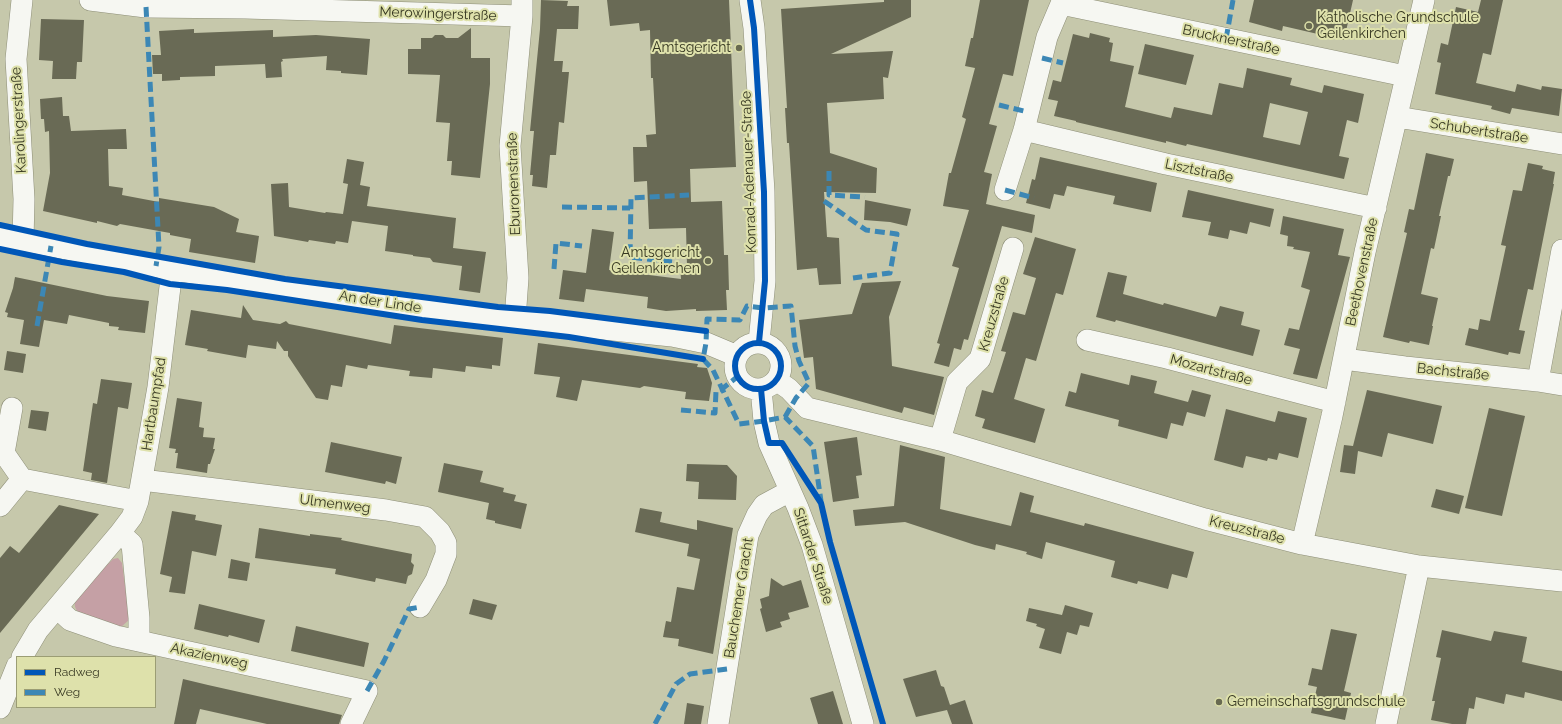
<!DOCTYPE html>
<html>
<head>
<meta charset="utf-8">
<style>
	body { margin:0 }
	#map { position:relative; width:1562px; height:724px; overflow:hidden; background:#c6c8ab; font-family:Raleway,sans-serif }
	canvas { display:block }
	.legend { position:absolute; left:16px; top:656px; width:140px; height:52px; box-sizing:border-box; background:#dee1ab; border:1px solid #9b9d74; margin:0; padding:5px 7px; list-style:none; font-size:12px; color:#363721 }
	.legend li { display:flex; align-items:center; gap:8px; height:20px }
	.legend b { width:20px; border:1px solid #9b9d74 }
</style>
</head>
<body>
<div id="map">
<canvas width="1562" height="724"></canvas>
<ul class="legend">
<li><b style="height:5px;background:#0057b8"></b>Radweg</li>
<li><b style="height:5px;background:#3c87b5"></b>Weg</li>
</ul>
</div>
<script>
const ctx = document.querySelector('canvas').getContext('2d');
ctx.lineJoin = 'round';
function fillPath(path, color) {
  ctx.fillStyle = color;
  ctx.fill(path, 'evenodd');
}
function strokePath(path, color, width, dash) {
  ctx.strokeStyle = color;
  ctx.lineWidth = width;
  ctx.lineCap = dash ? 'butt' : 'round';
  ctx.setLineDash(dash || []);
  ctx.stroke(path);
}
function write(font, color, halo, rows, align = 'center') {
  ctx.font = font + ' Raleway,sans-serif';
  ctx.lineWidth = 4;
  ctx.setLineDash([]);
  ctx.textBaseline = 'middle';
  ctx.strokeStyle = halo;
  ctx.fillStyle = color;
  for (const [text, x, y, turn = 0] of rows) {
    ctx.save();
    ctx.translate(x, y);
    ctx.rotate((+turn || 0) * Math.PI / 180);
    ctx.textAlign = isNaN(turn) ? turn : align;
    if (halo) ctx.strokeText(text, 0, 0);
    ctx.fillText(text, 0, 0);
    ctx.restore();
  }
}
const forest = new Path2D(`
	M118 558 122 563 129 616V620L121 627 80 614C77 611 74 607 75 603 77 588 103 570 113 559Z`);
const building = new Path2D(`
	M541 0 568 1 567 6H579L578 29H557L554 61H563L562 72H569L564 123 559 122 556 155H550L547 188 532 186 533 175H530L534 131H530L540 29Z
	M607 0H729L736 167 690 169 691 202 722 201 724 255H728L729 290H726L727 310 696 311V309L666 311 647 308 648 297 586 289 584 302 559 299 563 270 586 273 592 229 614 232 609 270 681 279 680 266H687L686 228 649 229 647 181 634 182 633 147H647L646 135 656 134 653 78H651L650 30 640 31 639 23 610 26Z
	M884 0H911V17L831 54 893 51 888 78 883 77 884 99 827 103 830 153 877 168 876 193 824 192 827 237 839 238 841 284 819 285 817 268 797 270 789 143H787L785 108H787L781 9 884 2Z
	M980 0H1029L1013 76 1003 74 989 124 997 126 984 172 992 174 986 204 1035 215 1032 233 1002 226 968 340 964 339 961 350 954 348 949 367 934 363 940 344 937 343 959 268 952 266 969 210 943 206 949 173H951L966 119 962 117 975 68 965 66 971 38H973Z
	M1254 0H1353L1344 40 1283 26 1282 31 1249 22Z
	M1481 0H1503L1491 55 1483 53 1476 83 1515 92 1517 84 1541 90 1542 86 1562 89 1559 116 1512 108 1510 114 1491 109 1492 106 1435 94 1441 63 1437 62 1441 43 1448 45 1456 7 1478 12Z
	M41 19 84 20 82 62H77L76 79H52L53 61 39 60Z
	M471 28V58H490V84L480 178 451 175 452 161H447L450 123 436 122 440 75 408 74V49H421V38H432L435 35H443L446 38H458Z
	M194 29V33L273 30V37L316 35 370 39 367 75 341 73V71L326 70 327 56 282 59 283 61 281 62 282 77 266 78 265 64 215 66V76L180 77V80L162 81V74H153L152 55H161L159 31Z
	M1090 33 1110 38 1109 42 1113 43 1110 61 1134 66 1125 107 1171 118 1174 107 1212 115 1219 83 1243 88 1247 68 1292 78 1290 85 1322 93 1324 85 1364 94 1358 123 1347 120 1339 156 1349 158 1344 179 1187 144 1186 146 1166 141V143L1076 122V121L1054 116 1058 101 1048 99 1053 80 1061 82 1073 34 1089 38ZM1270 103 1308 112 1300 145 1263 137Z
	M1145 44 1194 55 1186 85 1138 74Z
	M62 97 63 116H69L71 131 126 129 127 149H108L109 186 123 188 122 195 159 202V198L214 207 239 219 236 232 259 236 255 263 189 252 191 239 170 235V233L120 224 117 226 97 221V223L43 211 50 173 49 131 45 132 44 119H41L40 99Z
	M1426 153 1454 159 1450 176H1448L1439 216H1441L1434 249 1431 248 1421 294 1438 298 1432 326H1433L1429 345 1410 341 1409 343 1383 337 1407 233 1404 232 1409 209 1414 210Z
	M1040 157 1157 183 1151 212 1113 204 1115 196 1067 186 1064 196 1054 194 1050 209 1026 203 1032 179 1035 180Z
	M347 159 364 162 360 185 370 187 367 206 456 218 453 248 486 252 480 293 459 290 462 266 433 262 430 258 413 256V255L385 251 388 226 352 221 348 243 336 241 335 244 309 240 308 242 274 236 271 184 288 183 289 207 325 213 326 212 343 214 348 184 343 183Z
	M1528 163 1543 166 1542 169 1555 172 1553 184H1554L1533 290 1528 289 1519 330 1525 331 1520 354 1509 352 1508 355 1465 345 1469 328 1478 330 1480 319 1490 321 1506 246 1501 245 1513 190 1522 191Z
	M1188 190 1274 209 1270 227 1250 222 1247 234 1230 230 1228 239 1208 235 1211 222 1182 217Z
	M865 200 911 209 907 226 890 222 864 220Z
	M1283 216 1344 229 1338 255 1350 257 1317 379 1293 374 1300 349 1284 345 1289 328 1299 330 1310 290 1301 287 1310 252 1293 249 1294 247 1287 246 1288 236 1280 234Z
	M1035 237 1076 249 1063 295 1056 293 1036 361 1026 358 1014 399 1045 409 1035 443 982 428 985 419 975 416 982 390 993 393 1006 352 1001 351 1013 312 1025 315 1036 278 1023 274Z
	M1108 272 1127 276 1123 294 1163 305 1164 303 1216 317 1220 306 1244 312 1241 325 1260 330 1253 356 1116 320 1115 322 1096 317Z
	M15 277 107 296 149 301 145 333 118 330 119 327 109 326V323L69 315 67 324 44 320 39 347 20 344 24 320 7 317 8 313 5 312 13 288Z
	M901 281 889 317 892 366 944 377 934 415 904 407 902 413 816 389 813 357 804 358 799 320 852 314 862 283Z
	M243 305 253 320 280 324 286 321 289 324 391 344 394 325 503 338 500 366 492 365V369L466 366 465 372 433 368 432 378 409 376 410 371 368 365 367 369 346 365 342 387 331 385 328 400 316 398 288 356V351H284L277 341 276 349 248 345 246 358 207 351 208 349 185 345 191 310 241 318Z
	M538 343 698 364 697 367 707 368 712 383 709 401 685 399 686 392 644 386 640 388 582 380 577 401 556 397 560 377 534 374Z
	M7 351 26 354 23 373 4 370Z
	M1081 373 1129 385 1131 375 1157 381 1154 393 1188 402 1192 390 1211 395 1205 417 1187 412 1183 426 1171 423 1167 439 1118 426 1119 420 1065 406 1069 391 1076 393Z
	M101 379 132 383 128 409 118 407 107 483 91 480 92 473 83 471 93 403 97 404Z
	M1367 390 1442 406 1433 444 1388 433 1382 457 1358 451 1355 474 1340 472 1344 445 1353 446Z
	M177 398 202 402 199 427 204 428 203 437 215 438 213 449H215L210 464H208L207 473 176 468 178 453H175L176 449 169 448Z
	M1489 408 1525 416 1502 516 1465 508Z
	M1226 409 1275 422 1278 411 1307 418 1298 458 1279 453 1277 460 1268 458 1267 461 1246 456 1243 468 1214 460Z
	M31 410 49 412 46 431 28 428Z
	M857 437 862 475 856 476 859 498 833 502 824 442Z
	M331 442 402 457 396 484 386 481 385 484 325 472Z
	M900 445 945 457 940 509 1011 526 1020 492 1034 496 1030 512 1084 526 1085 523 1194 552 1187 578 1172 574 1168 589 1138 581 1137 584 1111 577 1115 561 1046 542 1042 559 1026 554 1027 552 996 544 995 550 975 545 905 522 855 526 853 510 894 506Z
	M444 463 483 471 480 482 504 488 503 492 516 495 514 501 527 504 521 529 495 523V521L486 519 489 503 438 492Z
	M687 464 727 465 737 476 736 500 698 499 699 482 686 481Z
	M1436 489 1464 496 1459 514 1431 507Z
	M59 505 99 514 0 633V558L10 546 19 553Z
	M640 508 662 512 660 522 697 530V520L733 528 713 654 678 646 679 639 663 637 666 621 671 622 677 587 694 590 700 559 687 556 689 544 635 532Z
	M172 511 196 515 195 520 222 525 216 556 192 551 185 594 169 592 172 577 160 574Z
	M259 528 310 536V534L342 538 341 540 412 554 411 562 414 565 412 574 408 576 406 584 376 578 375 582 335 574 336 569 255 558Z
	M231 559 250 563 247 581 228 578Z
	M771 578 783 586 801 580 809 607 788 613 790 619 780 622 782 627 766 632 760 609 762 608 760 599 769 596Z
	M473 599 497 605 492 620 469 614Z
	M199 604 265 620 259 643 229 635 228 637 194 629Z
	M1065 605 1093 613 1089 627 1080 625 1077 635 1067 632 1061 654 1039 648 1045 629 1036 626 1037 624 1026 621 1029 608 1062 615Z
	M296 626 369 643 364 667 291 651Z
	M1331 629 1357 634 1344 691 1351 693 1345 720 1311 713 1317 687 1308 685 1312 668 1322 670Z
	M1442 630 1491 641 1494 631 1527 637 1522 662 1562 671V701L1525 692 1524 698 1506 694 1504 704 1476 697 1474 709 1469 708 1466 724H1452L1431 720 1435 701H1432L1441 658 1436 657Z
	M936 670 941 686 944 687 950 705 965 700 973 724H952L947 710 916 717 903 679Z
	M183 679 208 685 342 715 339 724H267L200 709 196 724H174Z
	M833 691 843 724H818L810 698Z
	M687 703 704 706 701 724H684Z`);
const minor = new Path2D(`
	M22 0 16 59 24 199 23 241
	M90 0 146 7 245 8 522 16
	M750 0 754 28 764 192 765 281 759 342
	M1062 0 1061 4 1405 76
	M1397 117 1562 144
	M1024 130 1166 164 1376 208
	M1005 190 1024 130 1047 37 1061 4
	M0 236 172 270 402 306 515 320 672 336 706 343 737 356
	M515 320 518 278 510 146 522 16V0
	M1087 340 1167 358 1335 402
	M735 366a23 23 0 1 1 46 0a23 23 0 1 1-46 0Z
	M1344 359 1405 367 1538 381 1562 385
	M776 380 789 389 807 408 940 440 1205 519 1302 544 1419 566 1562 581
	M1538 381 1562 250
	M761 389 764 421 769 443 798 508 812 545 863 724
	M12 408 4 453 22 479
	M940 440 957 382 980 359 1013 248
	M142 480 386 510 425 517 440 532 446 543V554L436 580 420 607
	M0 506 22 479 138 501
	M120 533 132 544 139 618V641
	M1302 544 1332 416 1365 252 1424 0
	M57 608 70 620 116 636 367 691 351 724
	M22 657 38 630 120 533 132 517 138 501 158 387 172 270
	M0 708 17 666
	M718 724 748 535 757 515 764 505 790 491
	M1386 724 1419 566`);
const quiet = new Path2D(`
	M146 7 159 247 156 266
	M1226 39 1233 0
	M1042 58 1063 63
	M999 105 1028 112
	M829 171V195L865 197
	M1005 190 1034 198
	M824 201 866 230 897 234 890 273 853 278
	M562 207 630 208
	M672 262 630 257 631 198 689 195
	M554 269 556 243 582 246
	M37 326 51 246
	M681 410 715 413 716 391 722 389 737 377
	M785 417 796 398 809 383 799 361 795 346 791 306 763 308 747 306 740 320 707 319 706 343 703 359 713 370 739 424 764 421 785 417 813 446 821 501
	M367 691 384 661 409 609 420 607
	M655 724 676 684 690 674 727 669`);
const cycleway = new Path2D(`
	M750 0 754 28 764 192 765 281 759 342
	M0 225 87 244 285 279 498 307 550 311 706 331
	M0 249 62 262 124 272 170 284 227 290 422 320 569 337 703 359
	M735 366a23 23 0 1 1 46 0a23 23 0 1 1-46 0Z
	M761 389 764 421 769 443H782L821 503 830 542 883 724`);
const markers = [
	[1309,26,4,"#686a51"],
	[739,48,4,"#686a51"],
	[708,261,4,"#686a51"],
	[1219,702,4,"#686a51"]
];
const streetNames = [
	["Merowingerstraße",438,14,2],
	["Brucknerstraße",1231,40,12],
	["Karolingerstraße",19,120,-93],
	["Schubertstraße",1479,131,9],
	["Lisztstraße",1199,171,12],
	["Konrad-Adenauer-Straße",749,172,-92],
	["Eburonenstraße",514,184,-92],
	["Beethovenstraße",1362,272,-78],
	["An der Linde",380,302,9],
	["Kreuzstraße",994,314,-74],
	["Mozartstraße",1211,370,15],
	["Bachstraße",1453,372,6],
	["Hartbaumpfad",154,404,-81],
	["Ulmenweg",335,504,7],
	["Kreuzstraße",1247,530,14],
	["Sittarder Straße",813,556,72],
	["Bauchemer Gracht",739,598,-81],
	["Akazienweg",209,656,12]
];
const poiNames = [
	["Katholische Grundschule",1317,18],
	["Geilenkirchen",1317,34],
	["Amtsgericht",731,48,"right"],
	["Amtsgericht",700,253,"right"],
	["Geilenkirchen",700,269,"right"],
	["Gemeinschaftsgrundschule",1227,702]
];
fillPath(forest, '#c5a0a5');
fillPath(building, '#696a55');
strokePath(minor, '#8d8e77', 22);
strokePath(minor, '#f6f7f2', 21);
strokePath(quiet, '#3c87b5', 5, [10, 5]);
strokePath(cycleway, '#0057b8', 6);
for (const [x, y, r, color] of markers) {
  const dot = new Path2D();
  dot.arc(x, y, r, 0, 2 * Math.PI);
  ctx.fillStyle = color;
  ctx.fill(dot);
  strokePath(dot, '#dee1ab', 1.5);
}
write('14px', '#363721', '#dee1ab', streetNames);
write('14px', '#363721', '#dee1ab', poiNames, 'left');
</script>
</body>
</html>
